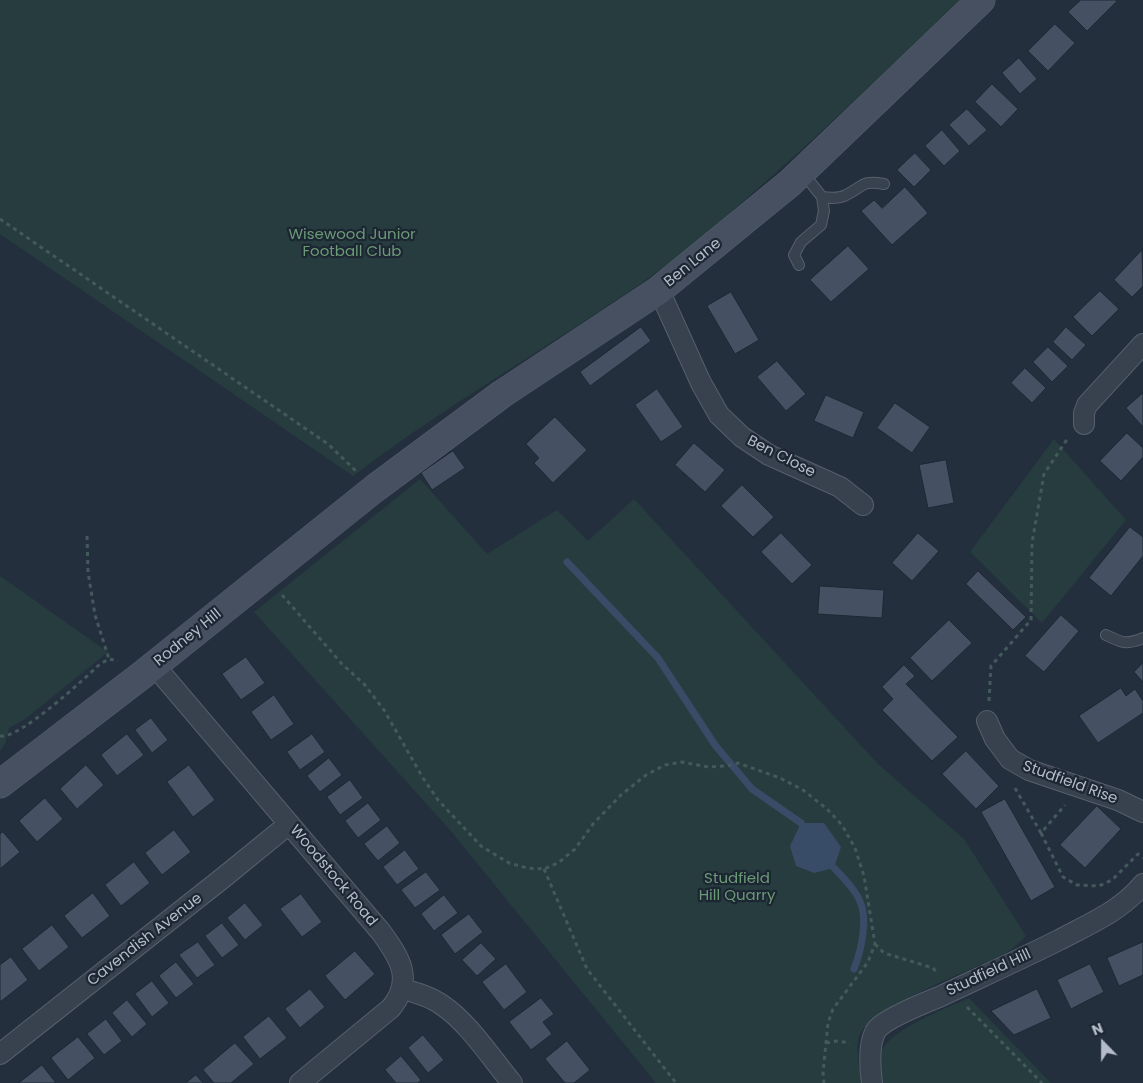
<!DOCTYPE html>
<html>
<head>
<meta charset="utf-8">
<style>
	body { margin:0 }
	#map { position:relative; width:1143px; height:1083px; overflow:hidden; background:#242f3e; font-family:Poppins,sans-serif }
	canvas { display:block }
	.north { position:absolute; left:1078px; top:1018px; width:50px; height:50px; -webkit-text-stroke:4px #1d2633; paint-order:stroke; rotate:338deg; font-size:14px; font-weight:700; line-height:20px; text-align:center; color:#b4bcc9 }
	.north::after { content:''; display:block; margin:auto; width:18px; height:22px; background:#b4bcc9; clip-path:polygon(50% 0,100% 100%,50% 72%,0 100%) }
</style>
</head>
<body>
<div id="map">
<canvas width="1143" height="1083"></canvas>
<div class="north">N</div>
</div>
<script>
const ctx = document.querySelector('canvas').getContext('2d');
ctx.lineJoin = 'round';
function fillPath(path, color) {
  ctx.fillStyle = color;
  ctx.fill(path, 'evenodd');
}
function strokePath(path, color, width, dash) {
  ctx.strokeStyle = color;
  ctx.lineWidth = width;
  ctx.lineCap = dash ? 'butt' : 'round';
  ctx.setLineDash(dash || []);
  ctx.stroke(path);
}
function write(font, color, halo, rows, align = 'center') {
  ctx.font = font + ' Poppins,sans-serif';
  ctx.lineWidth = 4.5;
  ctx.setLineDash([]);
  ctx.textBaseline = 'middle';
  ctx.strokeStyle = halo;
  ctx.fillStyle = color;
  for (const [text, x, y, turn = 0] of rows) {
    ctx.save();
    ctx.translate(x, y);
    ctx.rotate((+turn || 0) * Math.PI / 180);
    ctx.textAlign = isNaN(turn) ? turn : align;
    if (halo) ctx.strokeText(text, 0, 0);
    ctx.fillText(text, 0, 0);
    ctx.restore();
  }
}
const green = new Path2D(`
	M0 0H961C890 66 820 135 747 198 725 217 704 237 682 254 575 333 458 396 353 476L0 234Z
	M1054 439 1126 520 1042 623 970 552Z
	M420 479 487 554 557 510 588 541 634 499 878 764 964 839 1026 936C1020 942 1013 949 1006 953 975 969 869 1007 859 1037 855 1048 860 1071 862 1083H656L450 830 254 612Z
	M0 576 108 652 24 720 9 728 5 744 0 751Z
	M969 998 1051 1083H879C880 1074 878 1064 880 1056 885 1030 946 1009 969 998Z`);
const water = new Path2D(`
	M801 823H824L841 847 834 868 814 873 796 866 790 846Z`);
const stream = new Path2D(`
	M567 562 658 658 715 745 752 789 801 823
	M834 868C843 877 853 887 859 899 869 918 861 951 854 969`);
const building = new Path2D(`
	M1081 0H1116L1117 1 1087 31 1068 12Z
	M1055 24 1075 43 1048 71 1028 51Z
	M1019 58 1037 79 1020 94 1002 73Z
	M992 84 1018 109 1001 127 975 102Z
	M967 109 987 130 969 146 949 125Z
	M942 130 960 151 944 166 925 146Z
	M915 153 931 170 914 187 897 170Z
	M905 187 928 213 892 245 861 211 874 200 882 208Z
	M848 246 869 269 831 302 810 280Z
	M1142 250 1143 286 1132 297 1114 280Z
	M1100 291 1119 309 1092 336 1073 317Z
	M731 292 759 340 735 354 707 306Z
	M641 327 651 341 590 386 580 372Z
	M1066 327 1086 345 1072 360 1053 342Z
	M1048 347 1068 366 1052 382 1033 362Z
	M777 361 806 394 786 411 757 377Z
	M1025 368 1046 388 1032 403 1011 383Z
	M657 389 683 427 661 442 635 405Z
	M1143 393V427L1126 408Z
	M826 395 864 412 853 438 814 421Z
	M895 403 930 427 912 453 877 428Z
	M555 417 587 450 553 483 534 463 539 458 526 444Z
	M1127 433 1143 448V457L1121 481 1100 461Z
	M694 443 725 470 705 492 675 465Z
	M453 451 465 468 432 490 421 473Z
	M946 460 954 503 928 508 919 465Z
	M742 485 774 517 753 537 721 506Z
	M1130 527 1143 537V556L1111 596 1089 578Z
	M781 533 812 565 792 584 761 552Z
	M918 533 939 551 912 581 892 563Z
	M978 571 1026 617 1013 630 966 584Z
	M820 586 884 590 882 618 818 614Z
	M1061 615 1079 631 1044 672 1025 656Z
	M949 620 972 643 932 681 910 658Z
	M246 657 265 683 241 700 222 674Z
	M1143 663V682L1134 672Z
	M904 665 915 676 906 684 958 737 932 761 882 710 893 699 882 687Z
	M1121 688 1126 696 1135 689 1143 701V713L1098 743 1079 716Z
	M274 695 294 724 271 740 251 712Z
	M151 718 168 740 152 753 135 730Z
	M127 734 144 755 117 776 101 755Z
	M312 734 325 752 300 770 287 752Z
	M966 751 999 786 976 809 942 774Z
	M329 758 342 775 320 792 307 776Z
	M86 765 104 785 77 809 60 789Z
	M189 765 215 800 193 817 167 782Z
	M350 780 363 798 340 815 327 797Z
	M45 798 63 819 37 842 19 821Z
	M1005 799 1055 887 1031 901 981 812Z
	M368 803 381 820 358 838 345 821Z
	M1097 806 1121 829 1085 868 1060 845Z
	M387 826 400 843 378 861 364 844Z
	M174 830 191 852 162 875 145 853Z
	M3 832 20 852 0 869V834Z
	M405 850 419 869 397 885 383 867Z
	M134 862 150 883 121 906 105 885Z
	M426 872 440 890 415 908 401 890Z
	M93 893 110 916 82 938 64 916Z
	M301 894 322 922 302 937 280 909Z
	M444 895 458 913 434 931 421 914Z
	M245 903 263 925 245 940 227 918Z
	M469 914 483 932 455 954 441 935Z
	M222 923 239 945 222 958 205 936Z
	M52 925 69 947 39 971 22 949Z
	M198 942 215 965 197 978 179 955Z
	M1143 942V975L1119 986 1107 958Z
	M481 943 496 959 477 976 462 960Z
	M355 951 375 974 345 1000 325 976Z
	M11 957 28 980 0 1002V965Z
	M176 962 194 984 176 998 159 976Z
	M506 964 527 992 504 1010 482 982Z
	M1090 964 1104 992 1071 1009 1057 980Z
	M152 981 169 1003 152 1017 135 994Z
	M310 989 325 1007 300 1028 285 1009Z
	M1037 989 1051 1018 1014 1035 991 1011Z
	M541 998 554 1014 543 1022 552 1034 531 1050 509 1022Z
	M127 1000 147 1024 132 1037 112 1013Z
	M269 1016 287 1038 260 1059 243 1037Z
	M106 1019 122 1041 104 1055 87 1034Z
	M423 1035 444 1060 428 1073 408 1048Z
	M78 1037 95 1058 68 1080 51 1058Z
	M567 1041 590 1070 574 1083H565L545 1059Z
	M235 1043 254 1064 231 1083H214L203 1070Z
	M401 1056 421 1080 418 1083H396L385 1070Z
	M42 1065 56 1083H19Z
	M196 1075 203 1083H186Z`);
const path = new Path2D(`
	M0 219 328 444 356 471
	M87 536 88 572 95 615 109 659
	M282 595 342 664 364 684 384 710 423 778 438 800 481 846 509 863 527 868 544 869 558 863 575 849 593 824 621 795 646 775 665 765 682 762 708 767 726 766 738 763 780 778 803 790 827 809 842 825 855 848 864 876 875 944 868 962 833 1009 828 1023 823 1072 824 1083
	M989 701 991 666 1031 620 1032 543 1044 474 1068 438
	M0 736C20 739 84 679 100 664L109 659 118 661
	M1015 788 1041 833 1065 805
	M1041 833 1063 877 1077 885 1099 886 1112 880 1138 854 1143 858
	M544 869 587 969 676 1083
	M875 944 884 953 933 968 938 974
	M967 1007 1042 1083
	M826 1043 837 1041 850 1043`);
const lane = new Path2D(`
	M822 197C830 198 839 199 846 195 864 186 862 180 884 184
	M799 265 794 255 801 242 821 225 824 211 822 197 803 173
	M1106 635C1122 643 1126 645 1143 638`);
const street = new Path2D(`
	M659 290 701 383 719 415 742 437 769 455 840 487 863 505
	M1084 424V413L1087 405 1143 344
	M154 665 381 932C400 958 414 980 391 1008L300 1083
	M987 721 995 739 1010 759 1029 770 1118 800 1143 812
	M403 989C417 993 431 997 442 1005 468 1022 492 1059 512 1083
	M0 1054 224 877 289 824
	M872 1083C870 1068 868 1039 878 1028 888 1018 924 1003 939 997 979 978 1019 960 1059 940 1089 924 1121 911 1143 884`);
const secondary = new Path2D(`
	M0 784 142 675 374 489 502 394 659 290 790 183 981 0`);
const parkNames = [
	["Wisewood Junior",352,235],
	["Football Club",352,252],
	["Studfield",737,879],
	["Hill Quarry",737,896]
];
const streetNames = [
	["Ben Lane",693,263,-39],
	["Ben Close",781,457,27],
	["Rodney Hill",188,638,-39],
	["Studfield Rise",1070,783,20],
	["Woodstock Road",333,876,50],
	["Cavendish Avenue",145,940,-38],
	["Studfield Hill",989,973,-25]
];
fillPath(green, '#263c3f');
fillPath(water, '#394c67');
strokePath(stream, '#394c67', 7);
fillPath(building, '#455162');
strokePath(building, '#1f2835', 1);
strokePath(lane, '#565f6c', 12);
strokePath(street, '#565f6c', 22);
strokePath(secondary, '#565f6c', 29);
strokePath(path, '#44595c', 3, [4, 4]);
strokePath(lane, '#38414e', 10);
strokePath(street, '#38414e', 20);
strokePath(secondary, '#465061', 28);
write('15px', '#6b9a76', '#1d2633', parkNames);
write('15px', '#b4bcc9', '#1d2633', streetNames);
</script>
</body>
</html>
